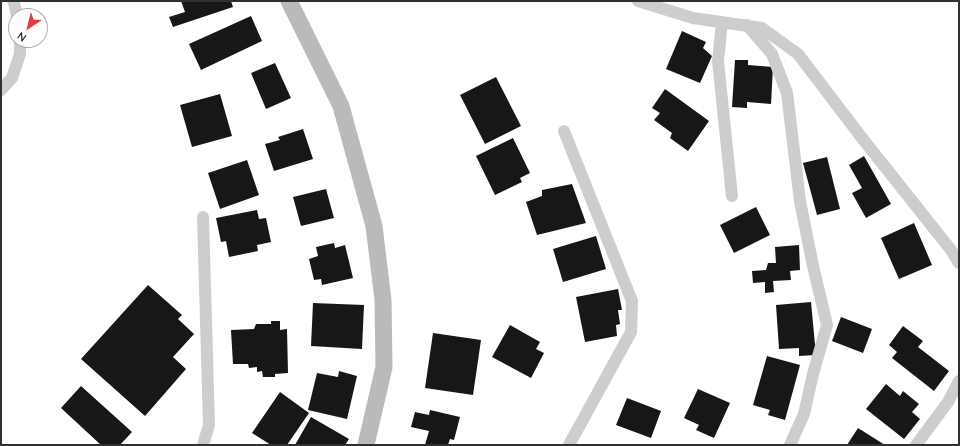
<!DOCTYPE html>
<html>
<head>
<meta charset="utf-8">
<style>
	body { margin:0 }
	#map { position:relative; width:960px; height:446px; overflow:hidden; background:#fff; font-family:Quicksand,sans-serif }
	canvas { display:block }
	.frame { position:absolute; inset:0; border:2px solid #303030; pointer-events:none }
	.north { position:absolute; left:8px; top:8px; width:40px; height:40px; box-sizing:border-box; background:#fff; border:1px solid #acacac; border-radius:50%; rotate:215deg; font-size:11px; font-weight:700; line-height:16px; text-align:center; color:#303030 }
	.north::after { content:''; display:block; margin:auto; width:14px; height:18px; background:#db3f45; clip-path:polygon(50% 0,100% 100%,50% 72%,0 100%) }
</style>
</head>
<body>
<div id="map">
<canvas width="960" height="446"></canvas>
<div class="frame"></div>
<div class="north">N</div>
</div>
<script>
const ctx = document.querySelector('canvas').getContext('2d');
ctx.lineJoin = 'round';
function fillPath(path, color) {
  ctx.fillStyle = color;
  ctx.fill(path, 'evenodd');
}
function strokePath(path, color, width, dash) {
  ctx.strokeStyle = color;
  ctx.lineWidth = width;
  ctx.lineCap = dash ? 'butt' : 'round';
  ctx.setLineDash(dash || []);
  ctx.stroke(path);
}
const building = new Path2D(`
	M181 1H231L233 7 173 27 169 17 185 12Z
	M251 16 262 41 201 70 189 44Z
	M682 31 706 42 703 48 712 56 700 83 666 69Z
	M735 60H748V65L773 67 771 104 747 102V108L732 107Z
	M275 63 291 98 266 109 251 73Z
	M496 77 521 126 485 144 460 95Z
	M665 89 709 121 688 151 670 138 672 133 654 120 660 113 652 108Z
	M220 94 232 136 192 147 180 105Z
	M303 129 313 159 274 171 265 144 280 140 278 137Z
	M513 138 530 173 520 178 522 182 495 195 476 156Z
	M864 156 891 204 866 218 852 193 862 188 849 165Z
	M827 157 840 209 817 215 803 163Z
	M247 160 259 195 220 209 208 173Z
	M572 184 586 223 537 235 526 202 542 196V190Z
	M326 189 334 218 301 226 293 197Z
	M756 207 770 235 734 253 720 225Z
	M257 210 259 219 266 218 271 242 257 245 258 251 229 257 226 241 221 242 216 218Z
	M914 223 932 265 899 279 881 238Z
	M596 236 606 269 563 282 553 249Z
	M334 243 335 248 345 245 353 278 322 285 321 279 314 280 309 259 318 256 316 247Z
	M799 245 800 270 790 271 791 280 773 281 774 292 765 293V282L753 283 752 271 766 270 768 263H776L775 247Z
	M148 285 182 315 178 319 194 334 173 357 186 369 145 416 81 359Z
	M618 289 622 310H618L620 324 616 325 617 336 585 342 576 297Z
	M811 302 816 355 799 356V348L779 349 776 305Z
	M313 303 364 305 362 349 311 346Z
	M841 317 872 329 863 353 832 341Z
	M271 321H280V330L287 329 288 373 275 374V377H263L262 371 257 372V367L249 368 248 364H233L231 330 254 329 256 324H271Z
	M510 325 540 342 536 349 544 353 531 378 492 357Z
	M903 326 923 341 918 347 949 371 934 391 892 358 897 352 889 345Z
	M433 333 481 340 473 395 425 388Z
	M767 356 800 365 785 420 768 415 770 410 753 405Z
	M339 371 357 376 347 419 308 410 317 373 338 377Z
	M886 384 900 396 903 391 919 404 912 412 920 419 904 439 866 409Z
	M81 386 132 432 120 445H101L61 408Z
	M698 389 730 403 714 438 696 430 699 425 684 418Z
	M280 392 309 413 287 445H271L252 433Z
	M627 398 661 411 651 438 616 425Z
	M430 410 460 417 454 440 450 439 448 445H425L429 431 411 427 415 412 429 415Z
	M311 417 349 439 345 445H295Z
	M858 428 885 445H847Z`);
const street = new Path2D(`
	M13 1 14 3 17 16
	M638 1 693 18 762 28 798 54 862 138 951 250 959 263
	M722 22 718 61 732 196
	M747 25 772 54 787 93 800 201 813 266 827 325 813 374 804 414 790 445
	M1 90 12 78 20 54V40
	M564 131 632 301 631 332 569 445
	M203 445 209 425 203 217
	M916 445 948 402 959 381`);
const secondary = new Path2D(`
	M289 1 341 106 374 226 383 300 384 367 366 445`);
fillPath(building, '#171717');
strokePath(street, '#cdcdcd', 12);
strokePath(secondary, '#bababa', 17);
</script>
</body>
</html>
